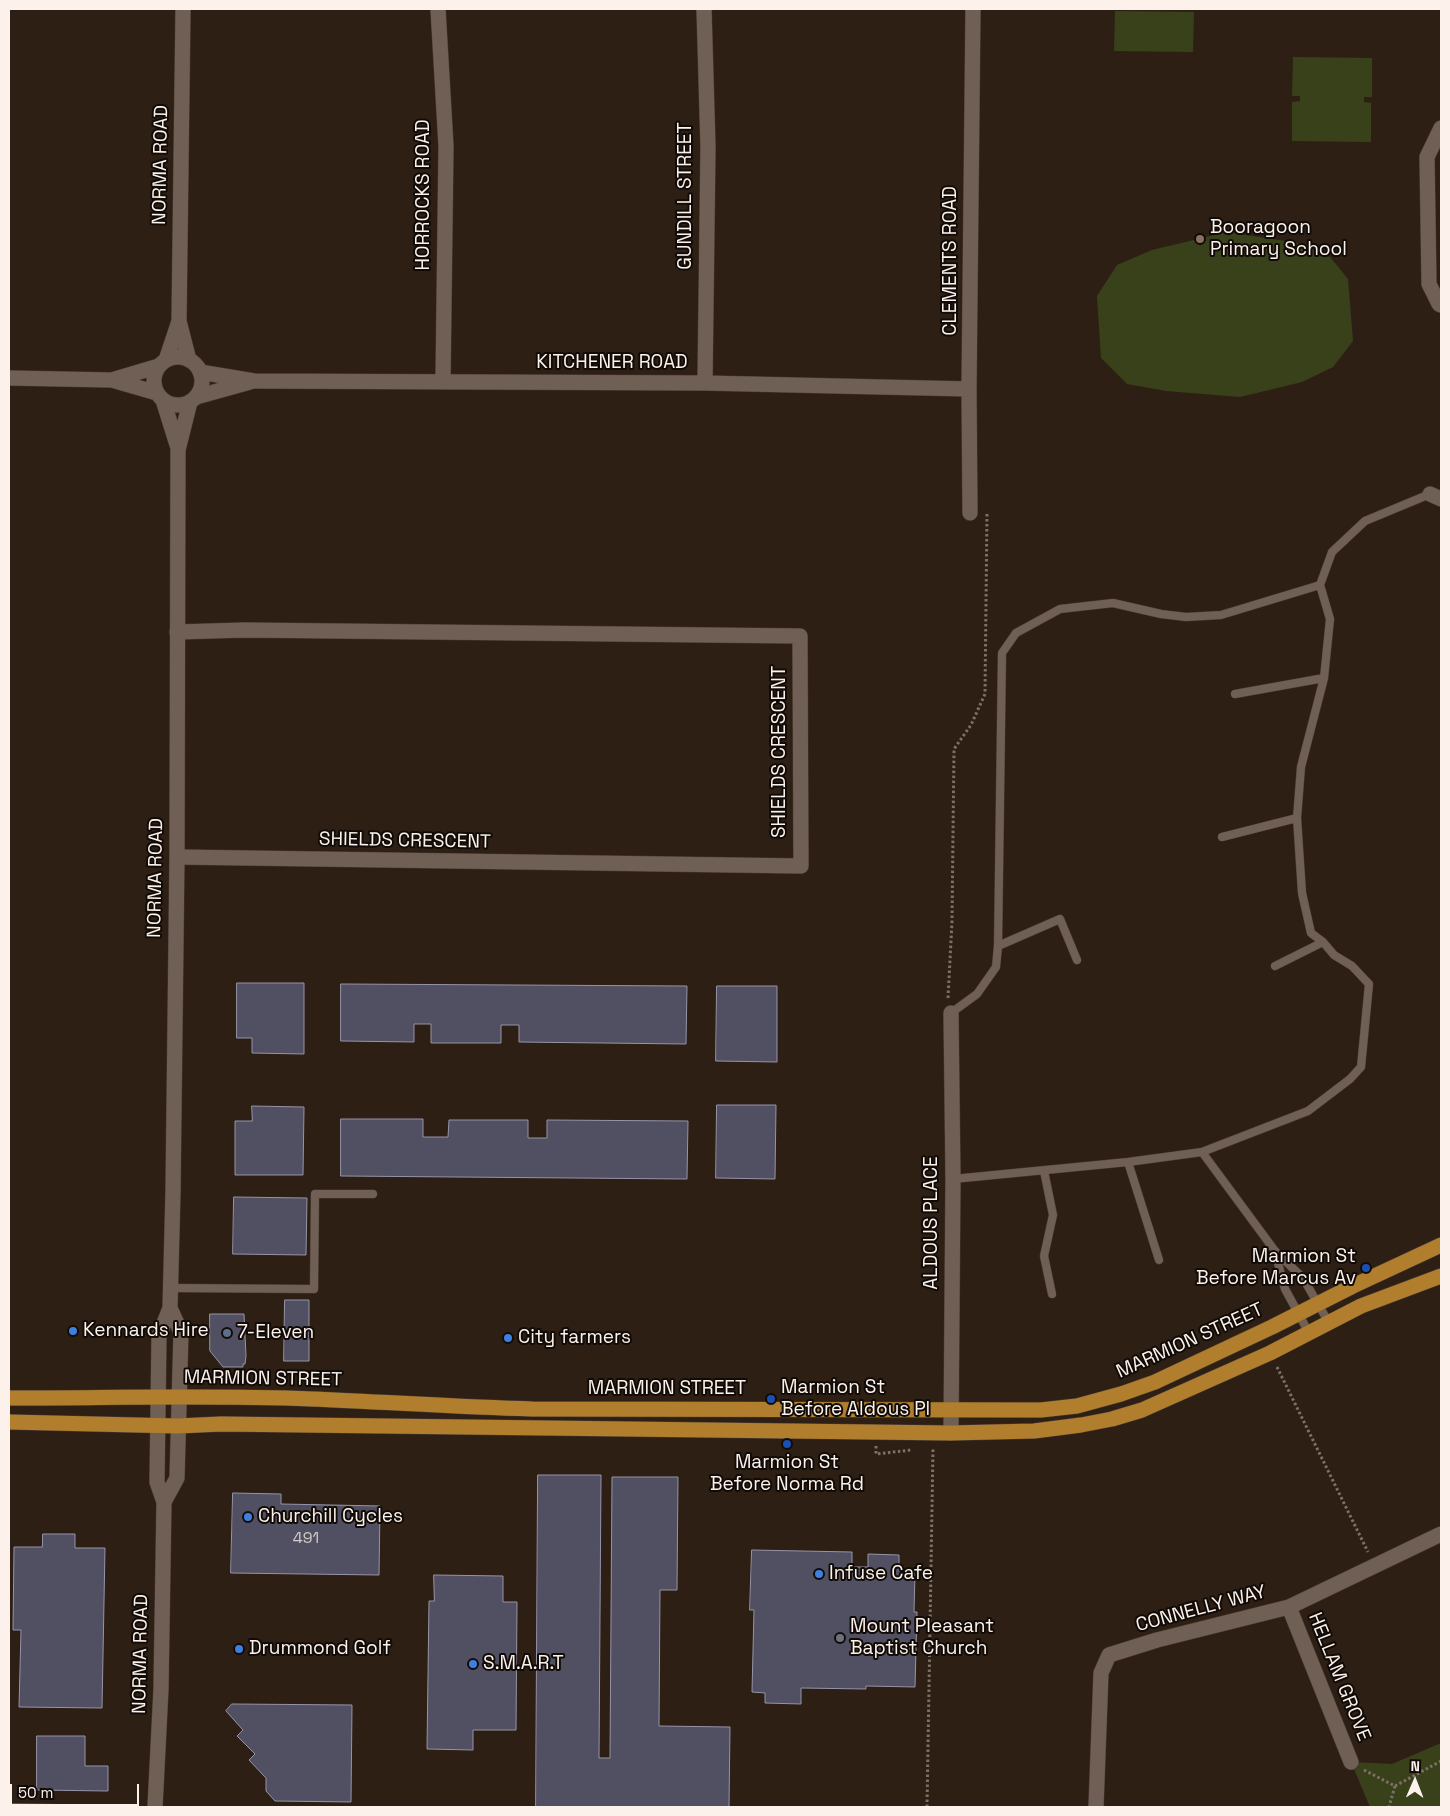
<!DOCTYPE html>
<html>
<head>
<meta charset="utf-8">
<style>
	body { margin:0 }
	#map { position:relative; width:1450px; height:1816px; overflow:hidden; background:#2e1f15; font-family:"Space Grotesk",sans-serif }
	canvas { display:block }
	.frame { position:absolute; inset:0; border:10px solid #fcf2eb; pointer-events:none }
	.north { position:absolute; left:1390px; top:1756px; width:50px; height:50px; -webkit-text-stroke:4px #110b07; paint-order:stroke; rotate:1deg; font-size:14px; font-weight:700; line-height:20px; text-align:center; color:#fcf2eb }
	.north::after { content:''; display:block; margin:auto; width:18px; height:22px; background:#fcf2eb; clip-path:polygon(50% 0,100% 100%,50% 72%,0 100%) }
	.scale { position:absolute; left:10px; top:1784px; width:129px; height:22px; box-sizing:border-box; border:2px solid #fcf2eb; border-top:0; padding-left:6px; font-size:15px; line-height:18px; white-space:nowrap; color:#fcf2eb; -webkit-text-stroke:4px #110b07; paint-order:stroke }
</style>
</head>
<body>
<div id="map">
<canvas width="1450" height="1816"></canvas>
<div class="frame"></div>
<div class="north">N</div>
<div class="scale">50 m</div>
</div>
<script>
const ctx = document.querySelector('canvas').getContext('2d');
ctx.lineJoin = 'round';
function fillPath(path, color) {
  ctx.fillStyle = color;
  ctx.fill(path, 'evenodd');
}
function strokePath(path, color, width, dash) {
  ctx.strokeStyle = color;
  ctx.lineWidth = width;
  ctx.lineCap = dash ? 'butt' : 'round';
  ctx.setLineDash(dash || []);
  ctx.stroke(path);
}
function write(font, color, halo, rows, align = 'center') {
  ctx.font = font + ' "Space Grotesk",sans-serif';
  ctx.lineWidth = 4;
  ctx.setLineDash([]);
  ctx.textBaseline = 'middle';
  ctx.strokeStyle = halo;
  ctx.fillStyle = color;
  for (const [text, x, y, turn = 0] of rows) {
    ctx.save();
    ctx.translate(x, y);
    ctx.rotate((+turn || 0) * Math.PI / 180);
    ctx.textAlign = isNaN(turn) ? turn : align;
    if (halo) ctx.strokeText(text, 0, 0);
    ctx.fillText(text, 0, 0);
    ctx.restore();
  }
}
const green = new Path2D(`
	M1115 11 1194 12 1193 52 1114 51Z
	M1293 57 1372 58V97H1364V102L1371 103V142L1292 141V102L1300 101V96H1292Z
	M1227 232 1298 243 1330 257 1348 279 1353 341 1333 367 1302 382 1240 397 1166 391 1127 384 1101 358 1097 296 1117 265 1152 250Z
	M1441 1743V1807H1370L1351 1762 1392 1764Z`);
const building = new Path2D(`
	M237 983H304V1054L252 1053V1038H237Z
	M341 984 687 986 686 1044 519 1042V1025H501V1043H431V1024H414V1042L341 1041Z
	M717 986H777V1062L716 1061Z
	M717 1105H776L775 1179 716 1178Z
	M252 1106 304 1107 303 1175H235V1121H252Z
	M341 1119H423V1137H448L449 1120H528V1138H547V1120L688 1121 687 1179 341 1176Z
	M234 1197 307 1198 306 1255 233 1254Z
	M285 1300H309V1361H284Z
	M210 1314H244L246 1356 245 1364H243V1367H223L210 1351Z
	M538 1475H601L599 1758H610L612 1477H678L677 1590H660L659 1726 730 1727 729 1807H536Z
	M233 1493 281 1494V1504L380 1506 379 1575 231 1573Z
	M43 1534H75V1548H105L102 1708 19 1707 21 1630H13L14 1547H42Z
	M752 1550 852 1552V1567H868V1554L899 1555V1571L915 1572 914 1612H917L915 1687 866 1686V1689L801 1688V1704L765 1703V1693L752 1692 754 1610H750Z
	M434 1575 503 1576V1602H517L516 1730H473V1750L427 1749 429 1601H434Z
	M232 1704 352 1705 351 1802 275 1801 266 1791V1778L249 1760 255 1754 237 1736 243 1730 226 1711Z
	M37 1736H85V1766H108V1791L37 1790Z
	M9 1804 107 1805V1807H9Z`);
const path = new Path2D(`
	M948 998 952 922 954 749 971 725 985 694 987 513
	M1277 1367 1368 1552
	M876 1446V1454L911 1450
	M1364 1770 1395 1786 1389 1807
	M1395 1786 1441 1761
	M927 1807 933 1448`);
const lane = new Path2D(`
	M1235 694 1324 678
	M1222 837 1297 818
	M998 946 1060 919 1077 960
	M1275 966 1323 942
	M951 1013 977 994 996 967 998 946 1002 653 1016 633 1060 609 1113 603 1161 614 1186 617 1221 615 1320 585 1332 552 1365 521 1430 494
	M1202 1152 1275 1251 1303 1278 1329 1323
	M1128 1162 1159 1260
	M1044 1171 1053 1215 1044 1256 1052 1294
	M953 1179 1128 1162 1202 1152 1308 1111 1350 1079 1361 1067 1369 984 1352 966 1334 955 1323 942 1311 933 1302 893 1297 818 1301 767 1324 678 1330 619 1320 585
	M1275 1252 1285 1289 1309 1333
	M171 1288 314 1289 315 1194H373`);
const street = new Path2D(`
	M438 9 446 146 443 381
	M704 9 708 147 705 383
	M1441 128 1427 157 1429 284 1439 304 1441 305
	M200 372 254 381 705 383 969 389
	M196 397 250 382
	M1430 494 1441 499
	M970 513 969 389 973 9
	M177 857 801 866 800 636 244 630 177 632
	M951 1013 953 1179 951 1433
	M1289 1607 1351 1762
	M1096 1807 1101 1673 1109 1655 1157 1640 1289 1607 1441 1534`);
const secondary = new Path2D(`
	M183 9 179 321 189 360
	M154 381a24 24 0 1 1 48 0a24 24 0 1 1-48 0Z
	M166 360 179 321
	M9 378 112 380 157 393
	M112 380 159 366
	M163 400 178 448
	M164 1502 177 1478 181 1332 170 1308
	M155 1807 161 1689 164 1502 157 1482 159 1336 170 1308 173 1192 177 857 178 450 190 402`);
const primary = new Path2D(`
	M9 1398C110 1398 211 1395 312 1399 386 1402 459 1407 532 1409L1041 1410 1077 1406 1121 1394 1155 1382 1272 1327 1353 1286 1441 1245
	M9 1422 178 1426 221 1424 951 1433 1034 1431 1081 1425 1112 1419 1142 1410 1270 1353 1361 1306 1441 1276`);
const markers = [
	[1200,239,5,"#8d6e63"],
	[1366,1268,5,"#1a4fb4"],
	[73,1331,5,"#3f7fe0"],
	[227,1333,5,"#5c6f8a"],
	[508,1338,5,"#3f7fe0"],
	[771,1399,5,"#1a4fb4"],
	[787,1444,5,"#1a4fb4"],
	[248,1517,5,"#3f7fe0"],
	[819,1574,5,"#3f7fe0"],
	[840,1638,5,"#6b7280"],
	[239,1649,5,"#3f7fe0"],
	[473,1664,5,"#3f7fe0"]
];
const numberNames = [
	["491",306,1539]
];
const streetNames = [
	["NORMA ROAD",161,165,-89],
	["HORROCKS ROAD",424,195,-90],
	["GUNDILL STREET",686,196,-90],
	["CLEMENTS ROAD",951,261,-90],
	["KITCHENER ROAD",612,363],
	["SHIELDS CRESCENT",780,752,-90],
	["SHIELDS CRESCENT",405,841,1],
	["NORMA ROAD",156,878,-89],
	["ALDOUS PLACE",932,1223,-90],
	["MARMION STREET",1190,1341,-24],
	["MARMION STREET",263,1379,1],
	["MARMION STREET",667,1389],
	["CONNELLY WAY",1201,1609,-15],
	["NORMA ROAD",141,1654,-89],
	["HELLAM GROVE",1339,1677,68]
];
const poiNames = [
	["Booragoon",1210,228],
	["Primary School",1210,250],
	["Marmion St",1356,1257,"right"],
	["Before Marcus Av",1356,1279,"right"],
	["Kennards Hire",83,1331],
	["7-Eleven",237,1333],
	["City farmers",518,1338],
	["Marmion St",781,1388],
	["Before Aldous Pl",781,1410],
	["Marmion St",787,1463,"center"],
	["Before Norma Rd",787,1485,"center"],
	["Churchill Cycles",258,1517],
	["Infuse Cafe",829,1574],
	["Mount Pleasant",850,1627],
	["Baptist Church",850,1649],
	["Drummond Golf",249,1649],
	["S.M.A.R.T",483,1664]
];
fillPath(green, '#39411b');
fillPath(building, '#515062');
strokePath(building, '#9694a8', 1);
strokePath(lane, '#483c35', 9);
strokePath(street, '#483c35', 16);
strokePath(secondary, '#483c35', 16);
strokePath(primary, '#483c35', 16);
strokePath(path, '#7d7067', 3, [2.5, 2.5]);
strokePath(lane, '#705f54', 8);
strokePath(street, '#705f54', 15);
strokePath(secondary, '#705f54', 15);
strokePath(primary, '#b07e2c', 15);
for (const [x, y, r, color] of markers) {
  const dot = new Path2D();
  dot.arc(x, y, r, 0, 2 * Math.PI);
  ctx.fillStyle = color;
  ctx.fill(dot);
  strokePath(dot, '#110b07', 2);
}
write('16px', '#d1cac9', null, numberNames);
write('19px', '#fcf2eb', '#110b07', streetNames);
write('19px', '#fcf2eb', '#110b07', poiNames, 'left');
</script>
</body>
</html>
